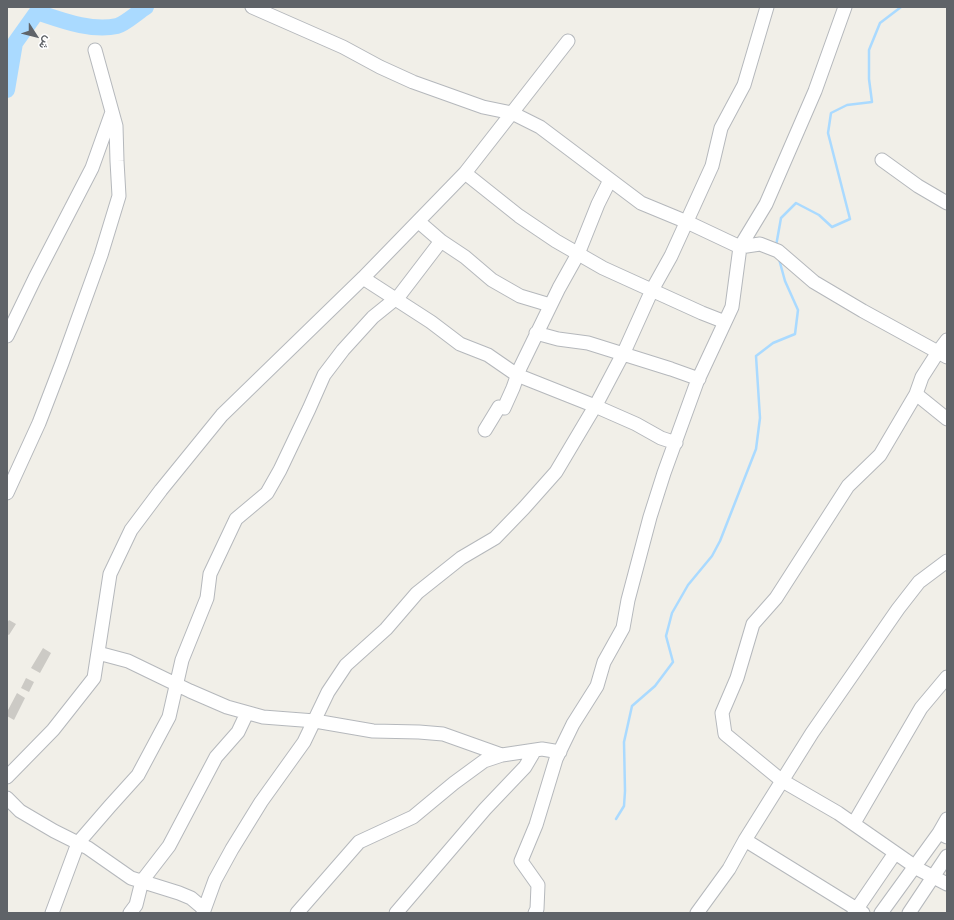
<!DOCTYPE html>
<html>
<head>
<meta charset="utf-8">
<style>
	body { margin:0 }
	#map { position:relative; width:954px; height:920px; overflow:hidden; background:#f1efe8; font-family:"Open Sans",Vazirmatn,sans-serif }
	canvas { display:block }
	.frame { position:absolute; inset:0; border:8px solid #5f6368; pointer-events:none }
	.north { position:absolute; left:16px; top:16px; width:40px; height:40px; -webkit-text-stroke:3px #fff; paint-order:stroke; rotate:126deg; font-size:11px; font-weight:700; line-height:16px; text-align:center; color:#5f6368 }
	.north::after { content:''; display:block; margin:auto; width:14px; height:18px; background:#5f6368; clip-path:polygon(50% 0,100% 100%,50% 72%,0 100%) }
</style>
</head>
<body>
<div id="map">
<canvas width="954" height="920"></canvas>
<div class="frame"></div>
<div class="north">ش</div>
</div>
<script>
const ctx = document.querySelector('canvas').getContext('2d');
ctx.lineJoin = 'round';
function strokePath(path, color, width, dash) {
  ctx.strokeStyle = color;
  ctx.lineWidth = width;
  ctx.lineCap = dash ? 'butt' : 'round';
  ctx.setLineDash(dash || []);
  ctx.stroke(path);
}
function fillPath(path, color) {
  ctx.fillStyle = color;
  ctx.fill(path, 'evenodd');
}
const stream = new Path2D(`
	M776 246 781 218 796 203 819 215 832 227 850 219 828 133 831 113 847 105 872 102 869 79V50L880 23 901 7
	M616 819 624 806 625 791 624 742 632 706 655 686 673 662 666 636 672 613 688 585 712 556 720 541 756 449 760 418 756 356 773 343 795 334 798 310 785 281 779 259`);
const river = new Path2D(`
	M7 90 15 43 37 12C61 20 92 32 117 26 125 24 138 12 146 7`);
const building = new Path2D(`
	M9 620 16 624 9 635 7 634V623Z
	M43 648 51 653 40 673 31 668Z
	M26 678 34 682 29 692 21 688Z
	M17 693 25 698 14 720 7 716V712Z`);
const minor = new Path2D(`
	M252 7 343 47 380 67 413 82 483 107 512 113 540 127 641 203 687 222 740 247 760 244 778 251 814 282 863 311 947 357
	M882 160 918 186 947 203
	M465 173 519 216 556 241 603 268 702 313 725 322
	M419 222 441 241 465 257 492 280 520 296 550 305
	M363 278 431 322 460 344 488 355 517 375 595 406 636 424 661 438 676 443
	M536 333 558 339 588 343 671 369 699 379
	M7 336 35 278 92 168 112 112
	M947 340 938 352 922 377 916 394 880 455 848 486 776 598 753 624 737 678 722 713 725 734 781 780 838 813 920 870 947 884
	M916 394 947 419
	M485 430 499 407 504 408 513 388 520 368 559 288 578 254 598 204 610 180
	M7 493 39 423 62 363 101 255 119 196 117 161 116 126 95 50
	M98 653 128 661 190 691 227 707 263 717 315 721 373 731 419 732 443 734 502 755
	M7 777 53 730 94 678 110 574 131 530 161 490 222 415 363 278 465 173 568 41
	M7 798 20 811 54 831 88 848 131 878 179 893 191 898 204 909
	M947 819 939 833 947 837
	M854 823 921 708 947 677
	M745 840 863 913
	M52 913 78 843 110 806 138 775 169 717 182 660 207 598 210 574 236 519 267 493 280 470 309 409 324 375 343 350 373 317 399 296 441 241
	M130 913 136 905 142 881 169 846 216 757 238 732 247 713
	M203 913 215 880 232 849 261 802 304 742 328 692 346 665 386 629 417 593 461 558 495 538 524 508 556 472 597 403 625 350 652 290 671 256 712 166 721 128 744 85 767 7
	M297 913 359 842 413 817 454 783 484 761 502 755 542 749 560 752
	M396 913 485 809 525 767 535 750
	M535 913 537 909 538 885 521 861 536 825 556 759 573 724 597 686 604 662 623 628 628 600 650 517 664 473 697 382 732 307 740 247 766 204 815 91 845 7
	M697 913 729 869 745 840 812 733 898 609 919 582 947 561
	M854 913 895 853
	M881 913 939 833
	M909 913 947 856`);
strokePath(stream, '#aadaff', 2.5);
strokePath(river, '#aadaff', 16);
fillPath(building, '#cccac5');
strokePath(minor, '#b5b8bc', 15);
strokePath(minor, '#fff', 13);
</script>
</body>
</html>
